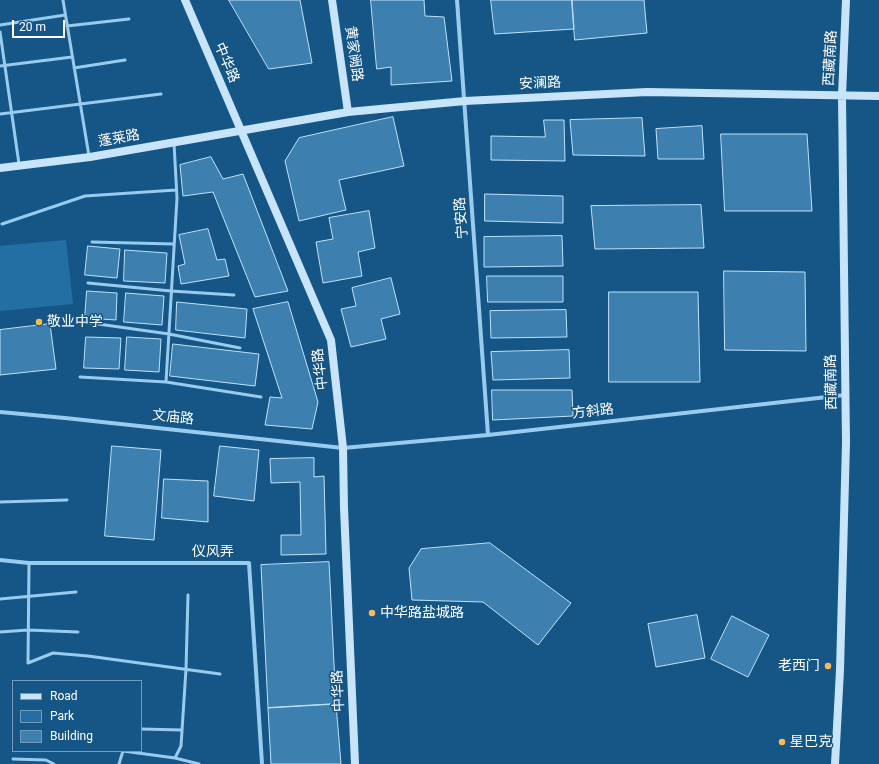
<!DOCTYPE html>
<html>
<head>
<meta charset="utf-8">
<style>
	body { margin:0 }
	#map { position:relative; width:879px; height:764px; overflow:hidden; background:#155686; font-family:Roboto,sans-serif }
	canvas { display:block }
	.legend { position:absolute; left:12px; top:680px; width:130px; height:72px; box-sizing:border-box; background:#155686; border:1px solid #739ab6; margin:0; padding:5px 7px; list-style:none; font-size:12px; color:#fff }
	.legend li { display:flex; align-items:center; gap:8px; height:20px }
	.legend b { width:20px; border:1px solid #739ab6 }
	.scale { position:absolute; left:12px; top:20px; width:53px; height:18px; box-sizing:border-box; border:2px solid #fff; border-top:0; padding-left:5px; font-size:12px; line-height:14px; white-space:nowrap; color:#fff; -webkit-text-stroke:3px #155686; paint-order:stroke }
</style>
</head>
<body>
<div id="map">
<canvas width="879" height="764"></canvas>
<ul class="legend">
<li><b style="height:5px;background:#c7e4fa"></b>Road</li>
<li><b style="height:11px;background:#236fa4"></b>Park</li>
<li><b style="height:11px;background:#3d80b0"></b>Building</li>
</ul>
<div class="scale">20 m</div>
</div>
<script>
const ctx = document.querySelector('canvas').getContext('2d');
ctx.lineJoin = 'round';
function fillPath(path, color) {
  ctx.fillStyle = color;
  ctx.fill(path, 'evenodd');
}
function strokePath(path, color, width, dash) {
  ctx.strokeStyle = color;
  ctx.lineWidth = width;
  ctx.lineCap = dash ? 'butt' : 'round';
  ctx.setLineDash(dash || []);
  ctx.stroke(path);
}
function write(font, color, halo, rows, align = 'center') {
  ctx.font = font + ' Roboto,"Noto Sans SC",sans-serif';
  ctx.lineWidth = 3;
  ctx.setLineDash([]);
  ctx.textBaseline = 'middle';
  ctx.strokeStyle = halo;
  ctx.fillStyle = color;
  for (const [text, x, y, turn = 0] of rows) {
    ctx.save();
    ctx.translate(x, y);
    ctx.rotate((+turn || 0) * Math.PI / 180);
    ctx.textAlign = isNaN(turn) ? turn : align;
    if (halo) ctx.strokeText(text, 0, 0);
    ctx.fillText(text, 0, 0);
    ctx.restore();
  }
}
const green = new Path2D(`
	M66 240 73 304 0 311V246Z`);
const building = new Path2D(`
	M229 0H300L312 63 269 69Z
	M371 0H424L425 16 444 17 452 81 391 85V67L377 69Z
	M491 0H572L574 29 495 34Z
	M572 0H644L647 33 575 40Z
	M393 117 404 166 339 180 346 210 299 221 285 161 299 138Z
	M642 118 645 156 573 155 570 120Z
	M544 120H564L565 161 491 160V136L545 137Z
	M702 126 704 159H658L656 129Z
	M721 134H807L812 211H725Z
	M211 157 223 179 243 174 288 291 255 297 213 192 183 196 180 165Z
	M485 194 563 196V223L485 221Z
	M701 205 704 248 595 249 591 206Z
	M369 211 375 248 358 252 362 276 323 283 316 242 333 239 329 218Z
	M208 229 217 260 225 259 229 276 181 284 178 266 185 264 179 235Z
	M562 236 563 266 484 267V237Z
	M88 246 120 249 117 278 85 275Z
	M125 250 167 253 165 283 124 281Z
	M724 271 805 272 806 351 725 350Z
	M487 276H563V302H488Z
	M391 278 400 314 381 319 386 339 351 347 341 309 356 306 352 288Z
	M87 291 117 293 116 320 85 318Z
	M609 292H698L700 382H609Z
	M126 293 164 296 162 325 124 322Z
	M177 302 247 309 245 338 176 330Z
	M288 302 318 402 312 429 265 425 270 397 282 398 253 309Z
	M566 310 567 337 491 338 490 311Z
	M50 324 56 369 0 375V330Z
	M86 337 121 338 119 369 84 368Z
	M127 337 161 339 159 372 125 370Z
	M173 344 259 354 255 386 170 376Z
	M569 350 570 378 493 380 491 352Z
	M492 390H572L573 416 493 420Z
	M112 446 161 450 154 540 105 536Z
	M220 446 259 450 254 501 214 496Z
	M314 458V477L324 476 326 554 281 555V535H301L300 482 271 483 270 459Z
	M164 479 208 481V522L162 518Z
	M490 543 571 603 538 645 483 602 412 600 409 568 421 549Z
	M329 562 336 704 268 708 261 565Z
	M697 615 705 658 656 667 648 624Z
	M732 616 769 635 748 677 711 659Z
	M336 704 341 764H271L268 708Z`);
const lane = new Path2D(`
	M63 0 89 156
	M0 25 65 15
	M67 26 129 19
	M0 32 19 164
	M0 66 72 57
	M74 68 125 60
	M0 114 161 94
	M2 224 85 196 176 190
	M92 242 174 244
	M88 283 171 291 234 295
	M84 322 169 334 240 348
	M80 377 166 382 261 397
	M166 382 177 198 174 143
	M0 502 67 500
	M29 563 28 663 53 653 88 656 220 674
	M0 599 76 592
	M0 632 28 630 78 632
	M141 729 182 730
	M175 758 181 746 186 669 188 595
	M13 759 46 760 54 764
	M119 764 123 751 175 758 199 764`);
const street = new Path2D(`
	M457 0 488 435
	M0 412 65 418 343 448 488 435 845 395
	M0 560 29 563H249L262 764`);
const secondary = new Path2D(`
	M185 0 331 340 343 448 344 508 355 764
	M332 0 348 112
	M0 168 90 157 348 112 465 101 647 92 879 96
	M835 764 840 670 846 443 842 96 846 0`);
const markers = [
	[39,322,4,"#ffb757"],
	[372,613,4,"#ffb757"],
	[828,666,4,"#ffb757"],
	[782,742,4,"#ffb757"]
];
const streetNames = [
	["黄家阙路",353,54,82],
	["西藏南路",831,58,-87],
	["中华路",226,63,67],
	["安澜路",540,84,-3],
	["蓬莱路",119,139,-10],
	["宁安路",462,218,-94],
	["中华路",321,369,-97],
	["西藏南路",832,382,-91],
	["方斜路",593,412,-6],
	["文庙路",173,418,6],
	["仪风弄",213,552],
	["中华路",339,691,-93]
];
const poiNames = [
	["敬业中学",47,322],
	["中华路盐城路",380,613],
	["老西门",820,666,"right"],
	["星巴克",790,742]
];
fillPath(green, '#236fa4');
fillPath(building, '#3d80b0');
strokePath(building, '#bfe2fb', 1);
strokePath(lane, '#99cbee', 3);
strokePath(street, '#99cbee', 4);
strokePath(secondary, '#c7e4fa', 8);
for (const [x, y, r, color] of markers) {
  const dot = new Path2D();
  dot.arc(x, y, r, 0, 2 * Math.PI);
  ctx.fillStyle = color;
  ctx.fill(dot);
  strokePath(dot, '#155686', 1.5);
}
write('14px', '#fff', '#155686', streetNames);
write('14px', '#fff', '#155686', poiNames, 'left');
</script>
</body>
</html>
